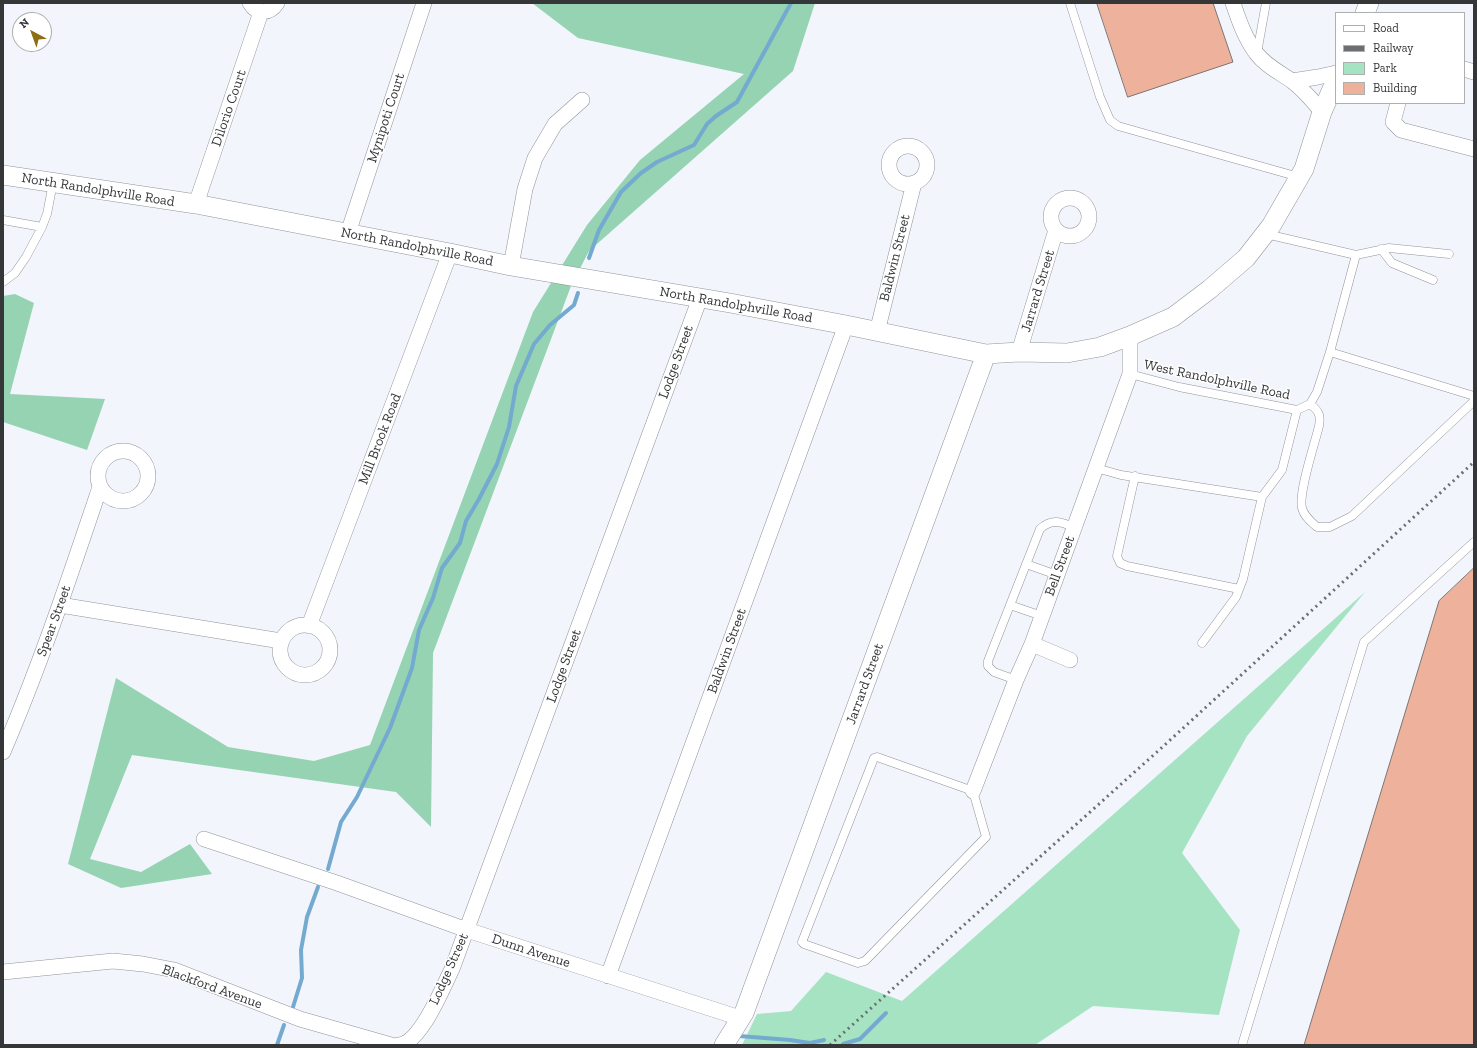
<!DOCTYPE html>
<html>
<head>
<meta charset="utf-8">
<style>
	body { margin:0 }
	#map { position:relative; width:1477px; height:1048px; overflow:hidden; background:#f2f5fb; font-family:"Zilla Slab",serif }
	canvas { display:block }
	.frame { position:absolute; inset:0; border:4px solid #353638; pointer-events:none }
	.legend { position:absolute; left:1335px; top:12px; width:130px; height:92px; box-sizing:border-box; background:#fff; border:1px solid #aeafaf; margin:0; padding:5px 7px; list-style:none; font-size:12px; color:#353638 }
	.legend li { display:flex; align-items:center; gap:8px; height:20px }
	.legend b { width:20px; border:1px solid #aeafaf }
	.north { position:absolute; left:12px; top:12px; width:40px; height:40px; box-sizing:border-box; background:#fff; border:1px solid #aeafaf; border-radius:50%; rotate:319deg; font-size:11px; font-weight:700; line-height:16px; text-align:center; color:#353638 }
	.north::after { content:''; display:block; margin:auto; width:14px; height:18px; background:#8d6e11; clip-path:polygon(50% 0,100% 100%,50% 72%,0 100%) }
</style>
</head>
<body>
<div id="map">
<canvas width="1477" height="1048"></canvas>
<div class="frame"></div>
<ul class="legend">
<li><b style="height:5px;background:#fff"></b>Road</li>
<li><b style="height:5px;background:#6c6e71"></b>Railway</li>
<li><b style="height:11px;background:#a6e3c3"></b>Park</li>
<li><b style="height:11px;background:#eeb19b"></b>Building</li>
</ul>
<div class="north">N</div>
</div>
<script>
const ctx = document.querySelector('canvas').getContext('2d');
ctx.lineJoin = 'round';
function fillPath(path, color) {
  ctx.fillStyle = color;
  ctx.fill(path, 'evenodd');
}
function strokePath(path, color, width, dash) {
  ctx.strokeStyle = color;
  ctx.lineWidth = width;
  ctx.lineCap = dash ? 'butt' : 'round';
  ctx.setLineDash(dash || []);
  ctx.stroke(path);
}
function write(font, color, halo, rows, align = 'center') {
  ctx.font = font + ' "Zilla Slab",serif';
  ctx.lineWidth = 3;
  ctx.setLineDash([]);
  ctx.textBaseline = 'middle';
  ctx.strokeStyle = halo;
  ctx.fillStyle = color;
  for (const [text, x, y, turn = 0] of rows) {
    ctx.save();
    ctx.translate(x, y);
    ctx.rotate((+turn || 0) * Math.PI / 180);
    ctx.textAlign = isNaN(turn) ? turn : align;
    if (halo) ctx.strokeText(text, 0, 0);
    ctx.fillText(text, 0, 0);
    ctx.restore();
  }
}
const green = new Path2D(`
	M1365 592 1247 736 1182 853 1240 930 1219 1015 1093 1006 1035 1045H742L757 1014 791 1011 826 972 902 1001Z`);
const forest = new Path2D(`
	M532 3H815L793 71 589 251 571 286 433 653 431 827 396 792 132 755 90 859 141 872 190 844 212 874 121 888 68 864 116 678 228 747 314 761 370 745 533 312 587 225 640 160 744 74 578 38Z
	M15 294 34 303 10 394 105 399 87 450 3 422V296Z`);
const stream = new Path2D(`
	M589 258 599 230 621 192 641 173 657 162 694 145 707 124 716 116 737 102 791 3
	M328 869 341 822 357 797 390 728 412 668 419 630 433 598 442 568 460 543 466 521 479 499 497 464 509 427 516 386 534 344 550 325 574 305 578 293
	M293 1007 302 978 301 950 307 917 318 887
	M739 1036 790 1040 810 1043 824 1040
	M843 1044 860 1039 886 1013
	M277 1045 284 1025`);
const building = new Path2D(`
	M1097 3H1213L1233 62 1128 97Z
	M1474 568V1045H1304L1439 601Z`);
const service = new Path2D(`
	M1070 3 1100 97 1110 120 1118 126 1299 177
	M1257 53 1266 3
	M3 220 42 227
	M1381 249 1392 263 1433 280
	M1356 255 1389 248 1449 254
	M3 282 15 273 26 257 42 227 47 214 53 183
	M1330 352 1474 396
	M1130 374 1179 387 1297 410 1310 404 1317 392 1330 352 1356 255 1266 234
	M1310 404C1319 411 1321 415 1319 426 1315 443 1298 493 1302 508 1304 516 1311 522 1317 527H1330L1352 516 1474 401
	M1096 468 1121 475 1262 497 1243 579 1236 597 1202 643
	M1135 476 1117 556 1120 563 1127 566 1239 589
	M1262 497 1282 470 1297 410
	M1026 564 1057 575
	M1010 605 1042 616
	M1016 680 994 672 988 666V661L1040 529C1052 518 1061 522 1074 527
	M877 757 973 791 986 837 865 961 858 963 804 944 802 942 874 758Z
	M1242 1045 1364 642 1474 542`);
const minor = new Path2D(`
	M250 3C257 15 270 14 277 3
	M1233 3C1239 21 1245 38 1256 53 1266 66 1279 72 1292 81 1304 90 1313 101 1322 112
	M1464 69 1474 72
	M1292 81 1318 77 1336 73
	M1398 103 1393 122 1401 130 1474 149
	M889 165a19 19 0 1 1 38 0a19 19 0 1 1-38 0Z
	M1051 217a19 19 0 1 1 38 0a19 19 0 1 1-38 0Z
	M196 204 261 12
	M348 233 424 3
	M511 266 525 189 535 158 555 124 582 100
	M877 332 914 183
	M1019 352 1056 230
	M98 476a25 25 0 1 1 50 0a25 25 0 1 1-50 0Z
	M60 605 281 641
	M280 650a25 25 0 1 1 50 0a25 25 0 1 1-50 0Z
	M309 626 450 253
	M1032 644 1070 660
	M3 752C40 666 70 576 100 487
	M973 791 1016 680 1032 644 1130 374V336
	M204 839 337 883 467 930 737 1017 744 1013
	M3 972 113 961 143 964 174 970 300 1019 391 1045
	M608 976 846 325
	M398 1045C420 1045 443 987 452 969L700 298`);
const tertiary = new Path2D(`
	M1365 13 1369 3
	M3 175 196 204 450 253 511 266 730 303 846 325 986 354 1019 352 1067 353 1100 347 1130 336 1173 317 1210 289 1246 258 1271 226 1304 169 1322 112 1336 80
	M724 1045 744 1013 986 354`);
const rail = new Path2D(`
	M830 1045 1157 752 1474 462`);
const streetNames = [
	["Dilorio Court",229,108,-71],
	["Mynipoti Court",386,118,-72],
	["North Randolphville Road",98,190,9],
	["North Randolphville Road",417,247,11],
	["Baldwin Street",895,258,-76],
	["Jarrard Street",1038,291,-73],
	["North Randolphville Road",736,305,10],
	["Lodge Street",676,362,-70],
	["West Randolphville Road",1217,380,12],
	["Mill Brook Road",380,439,-69],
	["Bell Street",1060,566,-70],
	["Spear Street",54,621,-70],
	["Baldwin Street",727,651,-70],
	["Lodge Street",564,666,-70],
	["Jarrard Street",865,684,-70],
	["Dunn Avenue",531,951,18],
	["Lodge Street",449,969,-66],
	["Blackford Avenue",212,987,20]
];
fillPath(green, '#a6e3c3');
fillPath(forest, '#95d3b3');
strokePath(stream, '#74aacf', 4);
fillPath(building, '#eeb19b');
strokePath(building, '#7c7573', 1);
strokePath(service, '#91949a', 9);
strokePath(minor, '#91949a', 16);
strokePath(tertiary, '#91949a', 20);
strokePath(service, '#fff', 8);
strokePath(minor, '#fff', 15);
strokePath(tertiary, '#fff', 19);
strokePath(rail, '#6c6e71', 3, [2, 4]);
write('14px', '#353638', '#fff', streetNames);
</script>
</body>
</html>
